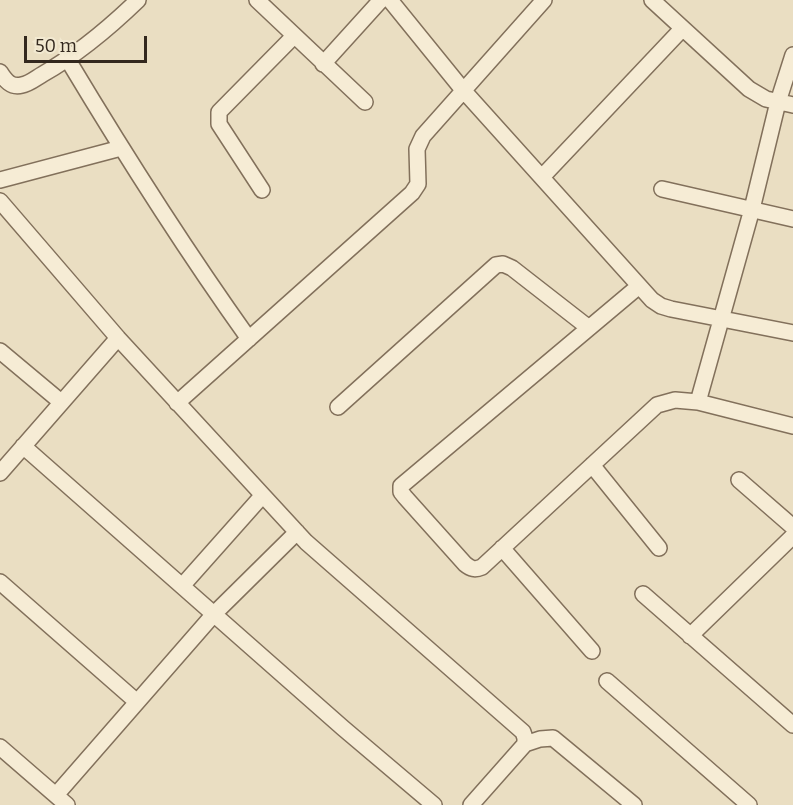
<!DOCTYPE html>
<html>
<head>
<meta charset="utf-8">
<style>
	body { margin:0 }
	#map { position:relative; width:793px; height:805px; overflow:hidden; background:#eadec2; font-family:Bitter,serif }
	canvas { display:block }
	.scale { position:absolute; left:24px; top:36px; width:123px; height:27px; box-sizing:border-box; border:3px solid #33281e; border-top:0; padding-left:8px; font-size:18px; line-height:21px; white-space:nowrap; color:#33281e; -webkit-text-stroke:4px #f2e9d1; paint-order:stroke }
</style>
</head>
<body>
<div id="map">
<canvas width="793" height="805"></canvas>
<div class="scale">50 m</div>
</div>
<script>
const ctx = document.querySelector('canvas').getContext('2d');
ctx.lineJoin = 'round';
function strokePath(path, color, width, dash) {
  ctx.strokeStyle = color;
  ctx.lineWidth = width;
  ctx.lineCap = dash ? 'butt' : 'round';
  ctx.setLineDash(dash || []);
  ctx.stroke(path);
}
const street = new Path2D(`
	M257 0 365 102
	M390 0 463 90 652 300 661 306 671 309 793 333
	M652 0 749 89 766 99 793 105
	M68 60C125 155 184 248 249 339
	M323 64 381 0
	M0 72C5 80 11 88 22 85 29 84 36 78 43 74 78 54 109 28 138 0
	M542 177 682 29
	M0 180 121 148
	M662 189 793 219
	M262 190 219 124V112L294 36
	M0 201 118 338 306 542 523 732 525 738V744L471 805
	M639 286 401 486V492L405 497 465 564C471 569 475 570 482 567L657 405 675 400 698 402 793 426
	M0 351 61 402
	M698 402 752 209 778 102 793 55
	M177 403 412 193 418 184 417 149 423 136 544 0
	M338 407 496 265 503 264 512 268 589 328
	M23 446 343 728 434 805
	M592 465 659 548
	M0 473 118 338
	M739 480 793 527
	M502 548 592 651
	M0 582 137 702
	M182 586 262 496
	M643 594 793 725
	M690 636 793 536
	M607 681 749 805
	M525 744 540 739 553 738 634 805
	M0 747 67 805
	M56 795 214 614 297 532`);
strokePath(street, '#82705b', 18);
strokePath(street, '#f6ecd5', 15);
</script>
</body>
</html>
